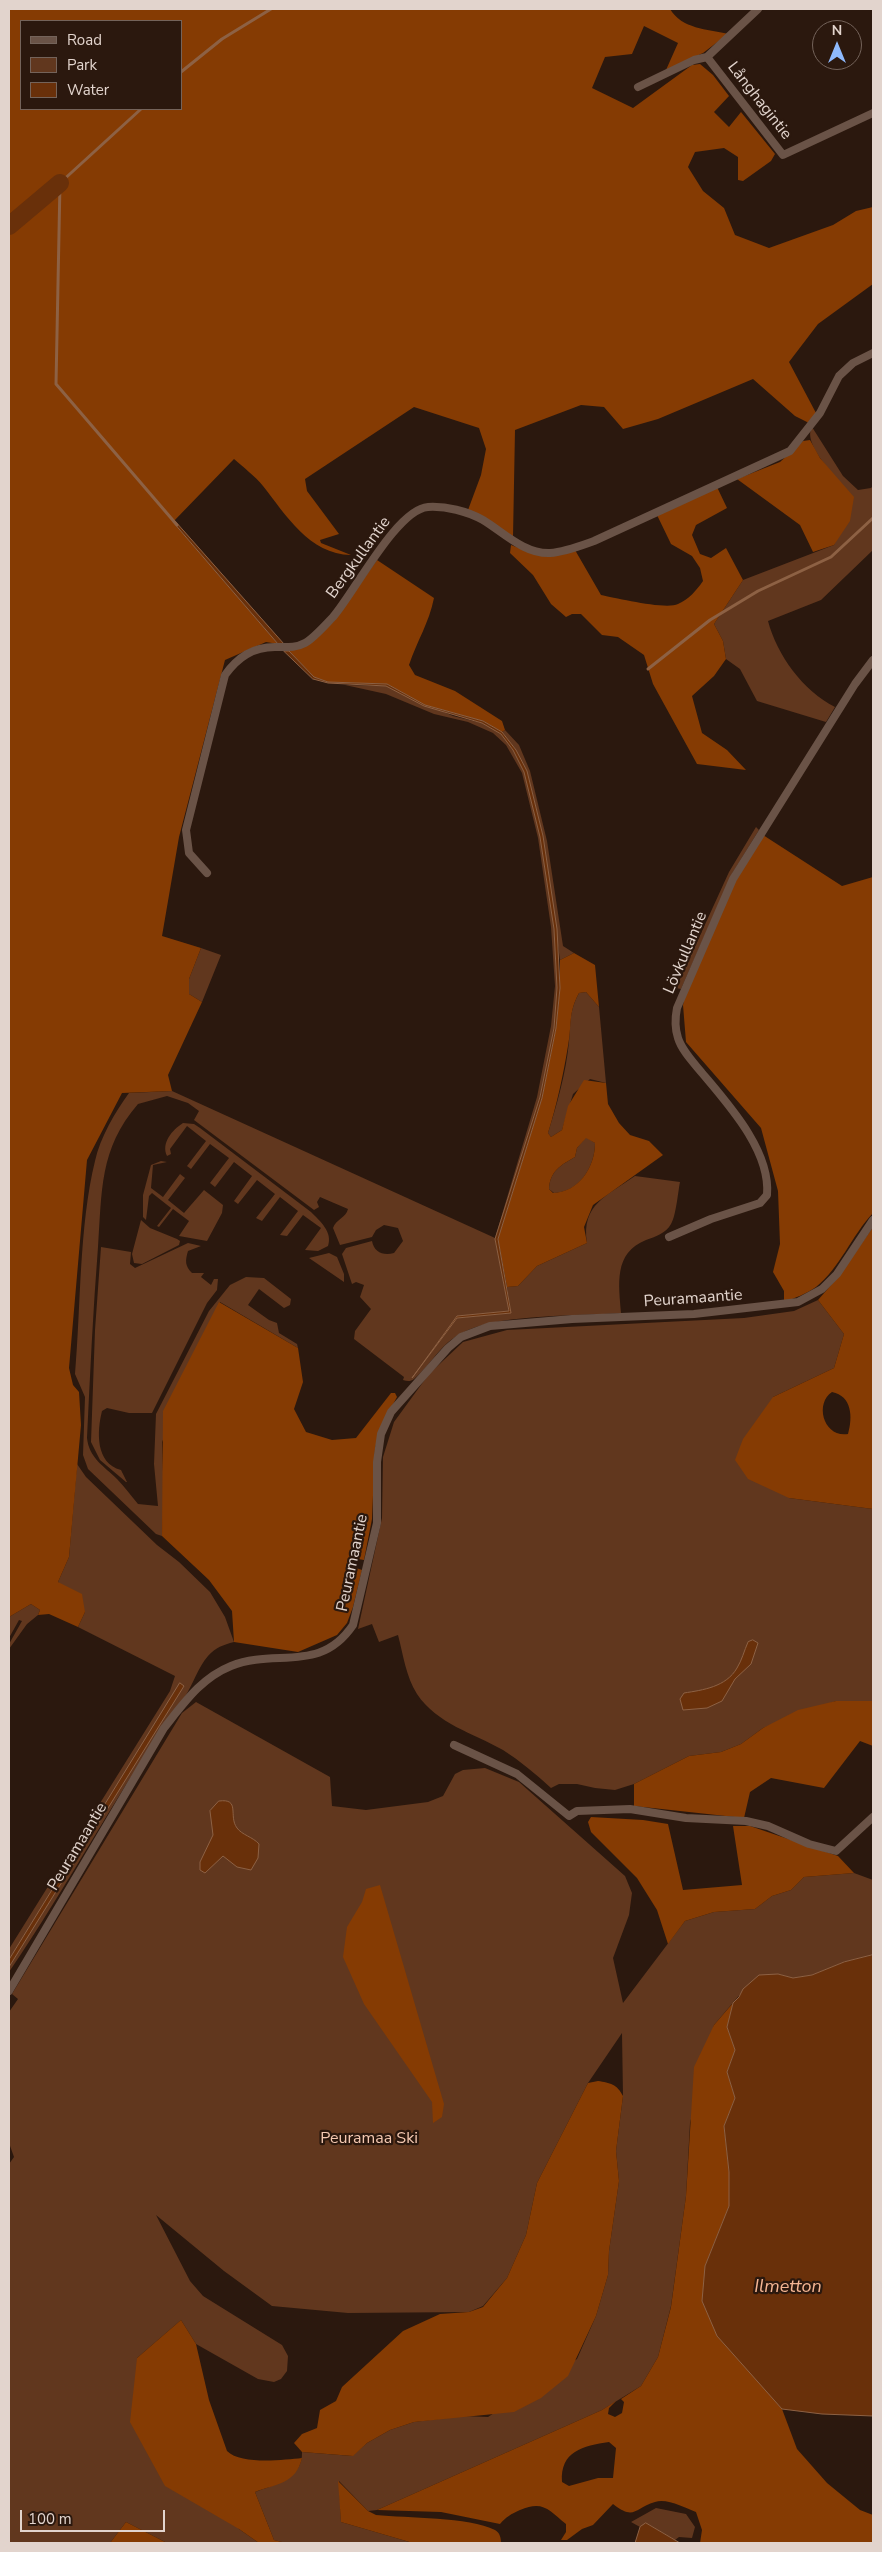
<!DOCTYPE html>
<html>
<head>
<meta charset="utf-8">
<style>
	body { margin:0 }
	#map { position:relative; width:882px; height:2552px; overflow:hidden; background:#2b180e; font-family:"Nunito Sans",sans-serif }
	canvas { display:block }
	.frame { position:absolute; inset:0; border:10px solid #e2d4cd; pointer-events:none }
	.legend { position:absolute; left:20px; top:20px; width:162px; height:90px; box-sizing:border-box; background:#2b180e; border:1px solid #74635a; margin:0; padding:6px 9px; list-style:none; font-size:15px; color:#e2d4cd }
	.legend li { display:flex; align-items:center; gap:10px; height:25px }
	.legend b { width:25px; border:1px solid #74635a }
	.north { position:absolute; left:812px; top:20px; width:50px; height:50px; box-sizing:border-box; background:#2b180e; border:1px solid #74635a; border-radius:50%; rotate:0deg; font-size:14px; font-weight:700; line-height:20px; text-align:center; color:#e2d4cd }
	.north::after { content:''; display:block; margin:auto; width:18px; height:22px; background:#8eb9fc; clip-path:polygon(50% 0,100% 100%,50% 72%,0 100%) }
	.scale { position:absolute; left:20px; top:2510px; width:145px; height:22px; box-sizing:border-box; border:2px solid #e2d4cd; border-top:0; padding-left:6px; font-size:15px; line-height:18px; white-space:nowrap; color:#e2d4cd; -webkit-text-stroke:4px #2b180e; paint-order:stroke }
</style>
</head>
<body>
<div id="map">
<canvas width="882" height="2552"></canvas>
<div class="frame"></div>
<ul class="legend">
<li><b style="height:6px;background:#6a5347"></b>Road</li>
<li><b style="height:14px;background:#61371e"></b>Park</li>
<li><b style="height:14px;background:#69300a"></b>Water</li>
</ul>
<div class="north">N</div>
<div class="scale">100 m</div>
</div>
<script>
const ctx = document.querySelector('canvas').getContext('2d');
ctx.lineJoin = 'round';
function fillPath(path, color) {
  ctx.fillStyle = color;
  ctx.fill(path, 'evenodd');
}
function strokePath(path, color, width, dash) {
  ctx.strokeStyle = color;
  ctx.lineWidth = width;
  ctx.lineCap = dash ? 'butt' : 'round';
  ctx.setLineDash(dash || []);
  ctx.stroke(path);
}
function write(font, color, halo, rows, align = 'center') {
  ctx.font = font + ' "Nunito Sans",sans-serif';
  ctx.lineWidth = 4.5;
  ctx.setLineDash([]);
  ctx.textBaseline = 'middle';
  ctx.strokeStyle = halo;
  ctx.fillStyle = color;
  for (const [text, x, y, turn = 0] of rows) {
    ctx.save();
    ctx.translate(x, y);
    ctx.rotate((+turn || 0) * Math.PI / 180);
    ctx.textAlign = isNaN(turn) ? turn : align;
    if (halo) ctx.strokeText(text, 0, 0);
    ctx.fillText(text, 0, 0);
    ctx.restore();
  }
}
const green = new Path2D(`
	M812 427 843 476 858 490 871 488 873 486V550L821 600 768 621C777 655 803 691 835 707L826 722 757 701 740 669 726 659 723 641 714 624 743 580 834 545 853 497C842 483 801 445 812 427Z
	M345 685 386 686 453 716 482 723 501 733 513 750 524 772 540 837 554 929 557 988 554 1028 540 1097 495 1239 509 1311 457 1316 412 1378 457 1318 511 1313 507 1287 518 1286 537 1266 587 1243C581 1204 607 1196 635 1176L680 1182C678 1192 676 1216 671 1224 666 1233 655 1237 646 1240 613 1253 619 1285 621 1313 578 1316 505 1314 468 1330 441 1341 434 1362 414 1379 410 1382 407 1381 403 1380L404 1377 354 1339 355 1331 371 1309 360 1297 364 1285 356 1282 352 1284 342 1254 346 1248 372 1241C374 1252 383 1256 394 1253L403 1241 398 1228 384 1225 376 1230 372 1237 340 1245 333 1228C336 1219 346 1218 348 1209L320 1197 317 1202 319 1207 314 1210 194 1120 199 1111 188 1103 167 1096 138 1104C99 1149 102 1192 98 1247 93 1311 90 1374 87 1438 89 1458 104 1466 117 1479 125 1487 131 1496 138 1504L158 1506 154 1464 156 1414 209 1311 230 1285 246 1277 264 1278 291 1299 290 1305 284 1308 259 1289 248 1305 269 1320 277 1323 279 1333 297 1344 298 1348 220 1302 162 1442 164 1501 162 1536 156 1534 88 1469 83 1455 85 1397 75 1374C81 1306 79 1226 95 1161 100 1138 115 1112 129 1093L172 1091 495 1238 537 1097 551 1026 555 986 551 927 538 838 522 773 506 745 493 733 468 722 434 714 386 694Z
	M505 730 519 745 530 771 547 841 563 946 574 953 560 960 543 836 527 771 516 750 502 732Z
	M756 827 759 830 733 872 681 989 676 988 729 872Z
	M201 948 221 955 202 1002 189 994V979Z
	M586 992 599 1007 606 1083 590 1079 573 1094 562 1130 551 1137 548 1133C557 1104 566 1073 569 1042 571 1022 569 1012 579 993Z
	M183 1123 194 1124 200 1128 311 1212C320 1221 333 1232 328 1246L318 1251 305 1250 321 1228 303 1215 287 1236 280 1235 298 1211 280 1197 262 1221 256 1218 275 1194 257 1180 238 1204 234 1201 252 1176 234 1162 215 1187 210 1183 229 1158 210 1144 191 1169 187 1166 206 1141 187 1126 170 1149 171 1154 167 1156C161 1143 172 1130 183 1123Z
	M586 1137 595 1143C595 1167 579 1192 554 1193L549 1189C550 1171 561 1165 575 1157L577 1148Z
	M161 1161 167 1162 153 1165 151 1188 163 1197 180 1174 185 1178 168 1200 184 1213 204 1190 223 1205 222 1213 207 1241 179 1236 189 1221 173 1209 159 1227 157 1226 171 1208 152 1193 149 1196 146 1220 143 1217V1195L151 1165Z
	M141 1220 150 1228 177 1239 180 1241 179 1245 142 1264 134 1263 132 1254Z
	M188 1243 201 1246 188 1251C185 1261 185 1266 192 1273H204L201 1277 211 1285 214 1279H218L217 1290 207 1303 152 1413H129L107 1408 102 1411C97 1431 95 1463 121 1470L127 1482H126L100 1460 91 1442 95 1330 101 1247 131 1252 130 1264 135 1268Z
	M329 1253 337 1257 344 1274V1282L309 1258Z
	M818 1300 844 1334 834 1368 773 1397 789 1498 873 1509V1701H836L763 1728 741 1744 721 1752 689 1756 634 1784 615 1790 595 1788 577 1784H559L551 1788C536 1774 520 1761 503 1750 473 1733 437 1724 417 1694 406 1677 403 1654 398 1635L379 1642 372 1624 358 1629 382 1518 383 1457 394 1422 429 1374 463 1342 507 1330 744 1318 794 1311Z
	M77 1464 86 1477 157 1545 179 1562 210 1592 225 1617 234 1642C223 1645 216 1647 208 1656 198 1667 193 1685 184 1698 120 1786 70 1883 9 1972V1967L180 1684 9 1960V1949L170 1691 175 1676 78 1627 85 1612 58 1582 69 1557Z
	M31 1604 40 1610 38 1615 27 1624 9 1649V1644L22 1621 19 1620 9 1638V1617Z
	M196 1702 330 1777 332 1806 366 1810 428 1802 443 1796 455 1774 463 1770 485 1768 519 1782 625 1876 632 1893 629 1915 613 1958 623 2003 685 1921 714 1912 755 1909 772 1896 791 1890 804 1877 854 1873 873 1880V1955L844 1962 812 1975 793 1978 778 1974 748 1985 714 2025 690 2123 686 2196 671 2306 658 2357 641 2386 602 2410 377 2510 368 2511 339 2481 341 2522 413 2543H286L274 2540 255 2492C274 2485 303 2478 302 2452L352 2456 367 2443 390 2430 414 2422 462 2416 488 2417 577 2359 596 2316 608 2275 609 2251 619 2181 616 2151 623 2096 622 2033 588 2083 537 2183 526 2235 507 2278 483 2306 469 2312 348 2313 272 2306 224 2271 156 2215 190 2281 203 2296 282 2345 288 2356 287 2371 281 2379 274 2382 258 2379 196 2344 181 2320 137 2358 239 2529 259 2543H167L126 2522 110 2543H9V2164L14 2157 9 2143V2012L18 1999 12 1994 182 1713Z
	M656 2508 686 2514 695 2527 692 2538 679 2537 675 2540 648 2524 640 2527 631 2522Z`);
const forest = new Path2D(`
	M9 9H670C682 29 707 29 728 34L703 53 666 70 678 43 644 26 632 54 605 57 592 88 633 108 692 65 700 64 713 75 729 96 714 112 729 127 741 112 775 154 771 161 743 181 738 180V157L724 148 695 152 688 167 703 191 724 208 735 235 769 248 833 225 856 211 873 207V284L818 324 789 362 816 413 809 423 795 416 753 379 658 419 623 429 604 407 581 405 515 430 513 537 468 510 481 475 486 449 479 428 414 407 305 479 307 491 339 534 320 540 321 543 351 555C309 554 286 515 263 486 255 476 244 468 234 459L173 522 278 644 266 642 225 660 179 837 162 936 201 948 189 979V994L202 1002 168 1075 172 1091 122 1093 87 1160 69 1368 73 1385 79 1392 81 1425 69 1557 58 1582 82 1594 85 1612 78 1627 49 1614 38 1615 40 1610 31 1604 9 1617ZM21 21H181V109H21Z
	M810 440 820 458 854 497 850 521 834 545 813 552 800 525 737 479 780 462 803 441Z
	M717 487 727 508 696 525 692 535 700 554 711 558 726 548 743 580 714 624 723 641 726 659 714 676 692 696 702 733 727 750 746 770 697 764 653 684 644 655 618 637 602 635 581 614H572L566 617 551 604 533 575 510 553 511 545 532 553 575 550 601 595C616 598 666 610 678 604 689 599 696 591 703 581L700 568 692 556 671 544 657 515Z
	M377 560 434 598C429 623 417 641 409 665L415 675 455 691 502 721 505 730 502 732 483 721 425 705 387 684 328 682 314 677 289 651 308 644 333 622Z
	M763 835 842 886 873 877V1213C852 1235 840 1268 816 1287 806 1294 795 1298 784 1302V1291L773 1272 780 1244 778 1191 761 1128 686 1042 683 1005 686 991 735 882Z
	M574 953 595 965 599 1007 586 992 579 993C568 1013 572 1025 568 1046 563 1076 557 1104 548 1133L551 1137 562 1130 568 1106 584 1080 606 1083 608 1104 619 1123 630 1135 649 1141 663 1155 593 1205 584 1227 587 1243 537 1266 518 1286 507 1287 498 1239 542 1098 556 1028 560 988V960ZM586 1138 595 1143C595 1167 579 1192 553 1193L549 1189C550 1171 561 1165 575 1157L577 1148Z
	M873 1227V1509L789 1498 748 1479 735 1460 743 1439 773 1397 834 1368 844 1334 818 1300 839 1276ZM832 1392C852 1396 853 1417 848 1434 824 1438 814 1404 832 1392Z
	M219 1302 298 1348 303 1382 294 1409 306 1432 332 1440 356 1438 391 1393H395L397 1397 380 1428 375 1449 372 1519 364 1560 358 1559 356 1568 362 1570 353 1607 347 1623 337 1635 298 1652 234 1642 232 1611 209 1580 162 1536 163 1411Z
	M836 1701H873V1746L860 1741 824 1788 771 1778 750 1792 744 1818 634 1806V1784L689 1756 721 1752 741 1744 763 1728 798 1710Z
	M591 1817 643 1820 668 1824 683 1890 742 1885 733 1826H750L838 1856 854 1873 804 1877 791 1890 772 1896 755 1909 714 1912 685 1921 668 1944 657 1910 637 1878 591 1832 588 1822Z
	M380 1885 444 2104 442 2117 433 2123 432 2102 364 2004 343 1957 347 1927 362 1902 366 1889Z
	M733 2003 727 2027 735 2050 727 2072 735 2098 724 2126 729 2172V2206L705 2266 754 2375 782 2409 797 2449 827 2483 860 2510 873 2515V2543H700L702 2530 696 2512C685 2508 667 2498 655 2502 634 2508 635 2521 613 2504L593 2525 582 2529 567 2540H561L566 2532V2524C549 2510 543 2500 520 2510 511 2514 506 2517 500 2524L441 2512 377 2510 602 2410 616 2401 609 2408 608 2414 615 2417 622 2413 624 2402 621 2399 641 2386 658 2357 671 2307 686 2196 694 2067 714 2025ZM609 2442 616 2448 613 2478H598L569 2486 562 2482C560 2451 583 2446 609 2442Z
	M598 2081C610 2083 617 2084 623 2096L616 2151 619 2181 609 2251 608 2275 596 2316 568 2376 541 2398 514 2412 414 2422 390 2430 367 2443 353 2456 302 2452 294 2443 302 2434 317 2428 320 2410 336 2401 342 2387 403 2331 440 2314 469 2312 483 2307 507 2278 526 2235 537 2183 588 2083Z
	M181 2320 196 2344 209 2400 227 2451C241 2465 283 2460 302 2458 296 2484 276 2484 255 2492L274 2540 286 2543H259L239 2529 165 2486 130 2422 137 2358Z
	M338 2481 368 2511 376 2515C407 2518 469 2517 495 2530 500 2533 501 2538 501 2543H413L341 2522Z
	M126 2522 167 2543H110Z`);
const water = new Path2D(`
	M175 521 284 644H278L173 522Z
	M284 651H289L314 677 328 682 387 684 425 705 483 721 502 732 516 750 527 771 543 836 557 929 560 988 556 1028 542 1098 498 1239 511 1313 457 1318 412 1378 457 1316 509 1311 495 1239 540 1097 554 1028 557 988 554 929 540 837 524 772 513 750 501 734 482 723 424 706 386 686 328 683 313 679Z
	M753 1640 758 1643 751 1664 735 1679 722 1701 707 1708 683 1710 680 1699 684 1693C703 1690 726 1687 737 1668 742 1660 744 1651 748 1642Z
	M180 1683 184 1686 9 1967V1960Z
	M219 1801C241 1798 228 1816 237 1828 242 1835 253 1837 259 1844L258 1858 251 1870 237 1867 223 1856 205 1873 200 1870V1862L213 1835 210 1811Z
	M873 1955V2416L822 2414 782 2409 717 2336 702 2301 705 2266 729 2206V2172L724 2126 735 2098 727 2072 735 2050 727 2027 733 2003 739 1997 743 1989 759 1975 778 1974 793 1978 812 1975 844 1962Z
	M646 2523 680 2543H686H635L640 2527Z`);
const stream = new Path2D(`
	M181 72 222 39 271 9
	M141 109 60 183 56 384 177 525
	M648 669 710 620 758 591 831 557 873 518`);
const river = new Path2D(`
	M9 226 60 183`);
const street = new Path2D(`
	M707 57 783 155 873 113
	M638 87 694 60 707 57 758 9
	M207 873 189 853 186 830 225 675C238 657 253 647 275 647 286 647 296 648 305 643 314 638 326 624 333 617 354 593 397 509 428 507 446 506 467 511 483 520 503 532 524 554 550 553 565 552 580 546 594 541L790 451 820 413 839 376 853 363 873 353
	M669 1237 711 1219 760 1203 767 1195C771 1151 728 1104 702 1073 694 1063 682 1051 678 1038 675 1029 675 1018 677 1008L733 879 855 684 873 660
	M454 1745 517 1774 569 1816 577 1811 630 1809 686 1818 746 1821 768 1826 809 1844 836 1851 873 1817
	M9 1991 164 1728C184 1703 201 1678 231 1666 276 1648 320 1674 353 1625L377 1523V1462L381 1434 391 1412 448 1348 461 1337 490 1326 572 1319 694 1314 798 1302 822 1289 837 1274 873 1220`);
const streetNames = [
	["Långhagintie",759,101,52],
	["Bergkullantie",359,558,-54],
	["Lövkullantie",686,953,-67],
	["Peuramaantie",693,1299,-4],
	["Peuramaantie",353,1563,-78],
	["Peuramaantie",78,1847,-59]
];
const parkNames = [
	["Peuramaa Ski",369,2139]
];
const waterNames = [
	["Ilmetton",788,2288]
];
fillPath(green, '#61371e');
fillPath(forest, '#853b03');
fillPath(water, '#69300a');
strokePath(water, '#8d6144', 1);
strokePath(stream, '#8d6144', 3);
strokePath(river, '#69300a', 18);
strokePath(street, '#6a5347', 8);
write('16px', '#e2d4cd', '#2b180e', streetNames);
write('16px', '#f4c8b1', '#2b180e', parkNames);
write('italic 18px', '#f5b593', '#2b180e', waterNames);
</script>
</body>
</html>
